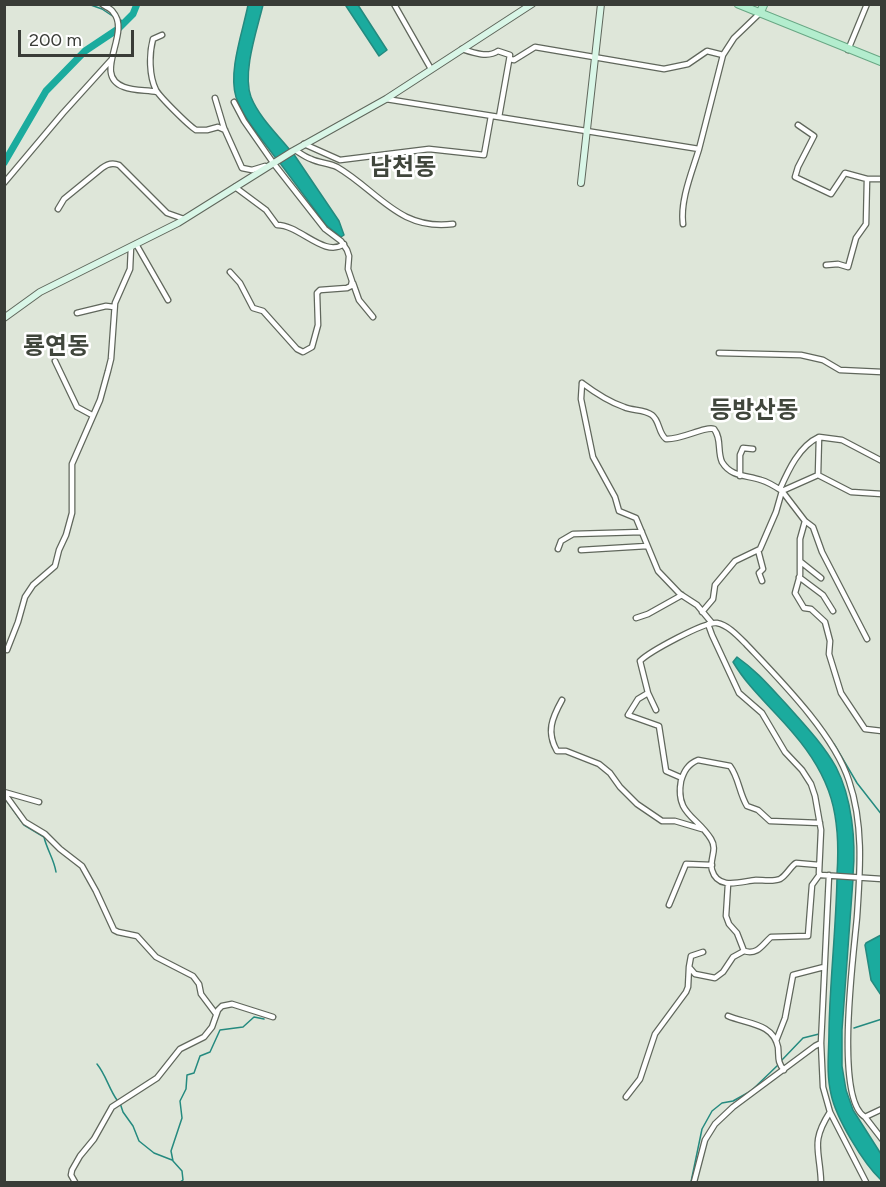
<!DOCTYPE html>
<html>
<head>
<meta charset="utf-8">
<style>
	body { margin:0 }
	#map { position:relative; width:886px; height:1187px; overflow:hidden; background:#dee6d9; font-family:Figtree,sans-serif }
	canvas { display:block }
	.frame { position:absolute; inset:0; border:6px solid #393c37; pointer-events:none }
	.scale { position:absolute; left:18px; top:30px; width:116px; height:27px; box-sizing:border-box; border:3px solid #393c37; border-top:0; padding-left:8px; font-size:18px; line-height:21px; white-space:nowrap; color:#393c37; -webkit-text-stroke:4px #fff; paint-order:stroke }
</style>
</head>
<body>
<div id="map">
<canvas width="886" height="1187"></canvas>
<div class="frame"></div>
<div class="scale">200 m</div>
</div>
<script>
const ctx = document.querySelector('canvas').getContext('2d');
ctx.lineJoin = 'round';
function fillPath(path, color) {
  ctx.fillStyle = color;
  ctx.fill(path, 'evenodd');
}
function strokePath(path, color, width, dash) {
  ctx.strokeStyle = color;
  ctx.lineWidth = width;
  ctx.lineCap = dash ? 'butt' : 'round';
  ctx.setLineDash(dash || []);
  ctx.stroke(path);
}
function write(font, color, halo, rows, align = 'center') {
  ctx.font = font + ' Figtree,"Noto Sans KR",sans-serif';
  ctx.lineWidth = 5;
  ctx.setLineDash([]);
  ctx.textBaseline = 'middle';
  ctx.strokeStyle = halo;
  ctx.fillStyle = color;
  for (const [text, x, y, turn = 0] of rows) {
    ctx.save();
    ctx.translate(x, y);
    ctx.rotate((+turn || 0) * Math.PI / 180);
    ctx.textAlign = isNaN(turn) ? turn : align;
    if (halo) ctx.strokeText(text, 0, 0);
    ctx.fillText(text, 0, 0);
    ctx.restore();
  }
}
const water = new Path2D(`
	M248 5H263C257 30 242 73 251 97 259 117 277 134 290 150L277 160C263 140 244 120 236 97 228 71 243 31 248 5Z
	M348 5H358L387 50 379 56 346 6Z
	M293 153 339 221 344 235 341 237 326 225 280 163Z
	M737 657C757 671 771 688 787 705 804 724 823 744 836 767 852 798 856 841 853 875L837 874C841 816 832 778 793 733 773 709 749 689 733 662Z
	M837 878 853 879 842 1030V1066L846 1090 853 1110 881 1154V1180C863 1163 836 1118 831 1094 826 1073 829 1051 829 1030 830 979 836 929 837 878Z
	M881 935V995L871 980 865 945 866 943Z`);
const stream = new Path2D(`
	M88 4 102 9 114 17
	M118 19 125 22
	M713 621 724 623
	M834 744 857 783 882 815
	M6 800 24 825 44 837C47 850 54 859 56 872
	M854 1028 882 1019
	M781 1061 803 1038 819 1034
	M97 1064C106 1075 109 1089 117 1100
	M120 1103 123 1112 133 1126 139 1141 154 1153 172 1160
	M180 1182 183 1180 182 1171 173 1161 171 1151 182 1118 180 1101 186 1089 187 1075 194 1073 200 1056 210 1052 220 1030 243 1027 254 1017 264 1019
	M691 1182 702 1129 712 1111 722 1103 733 1101 751 1091 778 1065`);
const river = new Path2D(`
	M4 163 46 91 85 51 118 29 133 14 137 4`);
const minor = new Path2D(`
	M102 4C105 7 111 8 113 12 132 33 91 75 124 87 134 91 147 90 157 92
	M394 4 431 69
	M162 35 153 39C149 54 149 76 156 90 160 97 188 125 196 130H207L218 127 225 130
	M462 49C474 53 488 58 498 51L510 55 499 117
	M848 50 867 4
	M723 55 734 38 760 13
	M215 98 224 128 242 168 252 170 265 166
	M386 99 699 149 723 55 707 51 688 64 664 69 535 47 514 60 510 59
	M798 125 814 136 798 167 795 177 831 194 845 173 867 179H882
	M304 144 340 160 429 149 484 155 491 116
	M295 150C300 153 305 157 311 159 319 163 329 163 337 167 378 191 399 231 453 224
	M4 183 63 113 111 60
	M235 187 266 210 277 225C300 225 324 258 344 244
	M58 209 64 199 102 168C107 164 112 162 119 165L167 213 184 219
	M683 224C680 200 692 172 699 149
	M136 244 168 300
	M826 265 838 264 848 267 856 238 866 224 867 179
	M230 272 240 283 253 308 263 311 297 349 303 352 312 347 318 325 317 293 320 290 347 288 351 286 352 281 348 269 349 256 347 250 341 241 325 229 274 164 244 121 234 102
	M353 283 359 300 373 317
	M77 313 106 306 114 307
	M719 353 801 355 823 360 840 370 882 372
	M55 361 77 407 92 415
	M582 383C594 392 609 402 624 407 633 411 644 409 652 415 660 421 658 433 666 439 681 440 705 426 714 429 722 439 717 451 722 462 731 477 746 475 761 480 768 482 776 487 782 491L818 475
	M582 383 581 399 593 457 615 497 619 511 636 518 658 571 680 594 697 605 712 623
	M818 475 851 492 882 494
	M818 475 819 437
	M740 476V455L743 448 753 449
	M780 489C788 471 799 446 819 437L842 440 882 461
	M805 521 800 539V575L795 593 804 608 811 609 825 622 830 641 829 654 841 693 865 729 882 731
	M558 549 561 541 573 534 642 532
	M581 550 647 546
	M758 550 763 569 759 573 762 581
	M801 562 821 578
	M799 577 823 595 833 611
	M702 612 713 599 715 585 735 561 760 549 776 512 782 491 805 521 813 527 822 552 867 639
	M636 618 648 614 682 595
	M708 624 712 635 739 693 762 713 785 752 802 770 811 784 815 796 821 830 819 873 821 875 882 879
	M7 650 18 622 25 597 33 585 55 566 59 550 66 535 72 513V464L100 400 108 371 111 359 115 303 130 269 131 247
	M648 693 638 699 628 715 659 726 666 771 682 778
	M562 700C552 718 546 732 557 751H566L599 764 610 773 620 787 637 804 662 821H675L702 829
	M656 710 648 693 640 661C649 652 705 621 717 623 728 625 738 636 746 644 780 680 834 734 849 781 864 825 860 872 857 917 854 952 834 1099 865 1117L882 1109
	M4 792 39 802
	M4 793 25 822 45 834 60 849 82 866 96 891 114 930 118 932 137 936 156 957 193 976 199 984 201 994 216 1014
	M819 865 796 863C790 867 786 876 780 879 773 882 763 880 756 880 742 881 718 891 712 870 709 859 718 850 711 839 697 816 675 814 681 781 684 771 688 764 698 760L730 766C739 778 739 793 747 806L758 810 770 821 820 823
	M829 875 821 1043 823 1087 830 1112 866 1182
	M728 884 726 916 729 924 737 933 744 951
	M669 905 686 864 712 865
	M703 952 691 956 689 967 695 974 715 978 723 972 733 957 744 951C758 955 762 945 771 937L808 936 812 885 820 874
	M728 1016C747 1024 773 1023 778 1047 779 1057 777 1062 784 1070
	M776 1041 785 1018 793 975 824 967
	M626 1097 640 1079 655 1034 686 992 688 987 689 967
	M865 1117 882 1139
	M75 1182 71 1175 72 1170 80 1156 94 1139 112 1107 157 1078 180 1049 204 1037 212 1027 218 1010 222 1006 232 1004 273 1017
	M694 1182 705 1140 715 1124 733 1107 815 1046 821 1043
	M821 1182C820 1150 810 1143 830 1112`);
const secondary = new Path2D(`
	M581 183 601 4
	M4 318 40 292 178 223 293 151 386 99 532 4`);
const primary = new Path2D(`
	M738 4 882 62
	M760 13 764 4`);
const quarterNames = [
	["남천동",403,168],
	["룡연동",56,347],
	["등방산동",754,411]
];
fillPath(water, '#1bab9e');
strokePath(water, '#248a7f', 1.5);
strokePath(stream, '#248a7f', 1.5);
strokePath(river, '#1bab9e', 7);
strokePath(minor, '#60675c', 7);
strokePath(secondary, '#60675c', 8);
strokePath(primary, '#68a784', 9);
strokePath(minor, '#fff', 4.5);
strokePath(secondary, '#d9f6e7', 6);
strokePath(primary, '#b3edce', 7);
write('bold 24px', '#40463c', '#fff', quarterNames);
</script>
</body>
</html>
